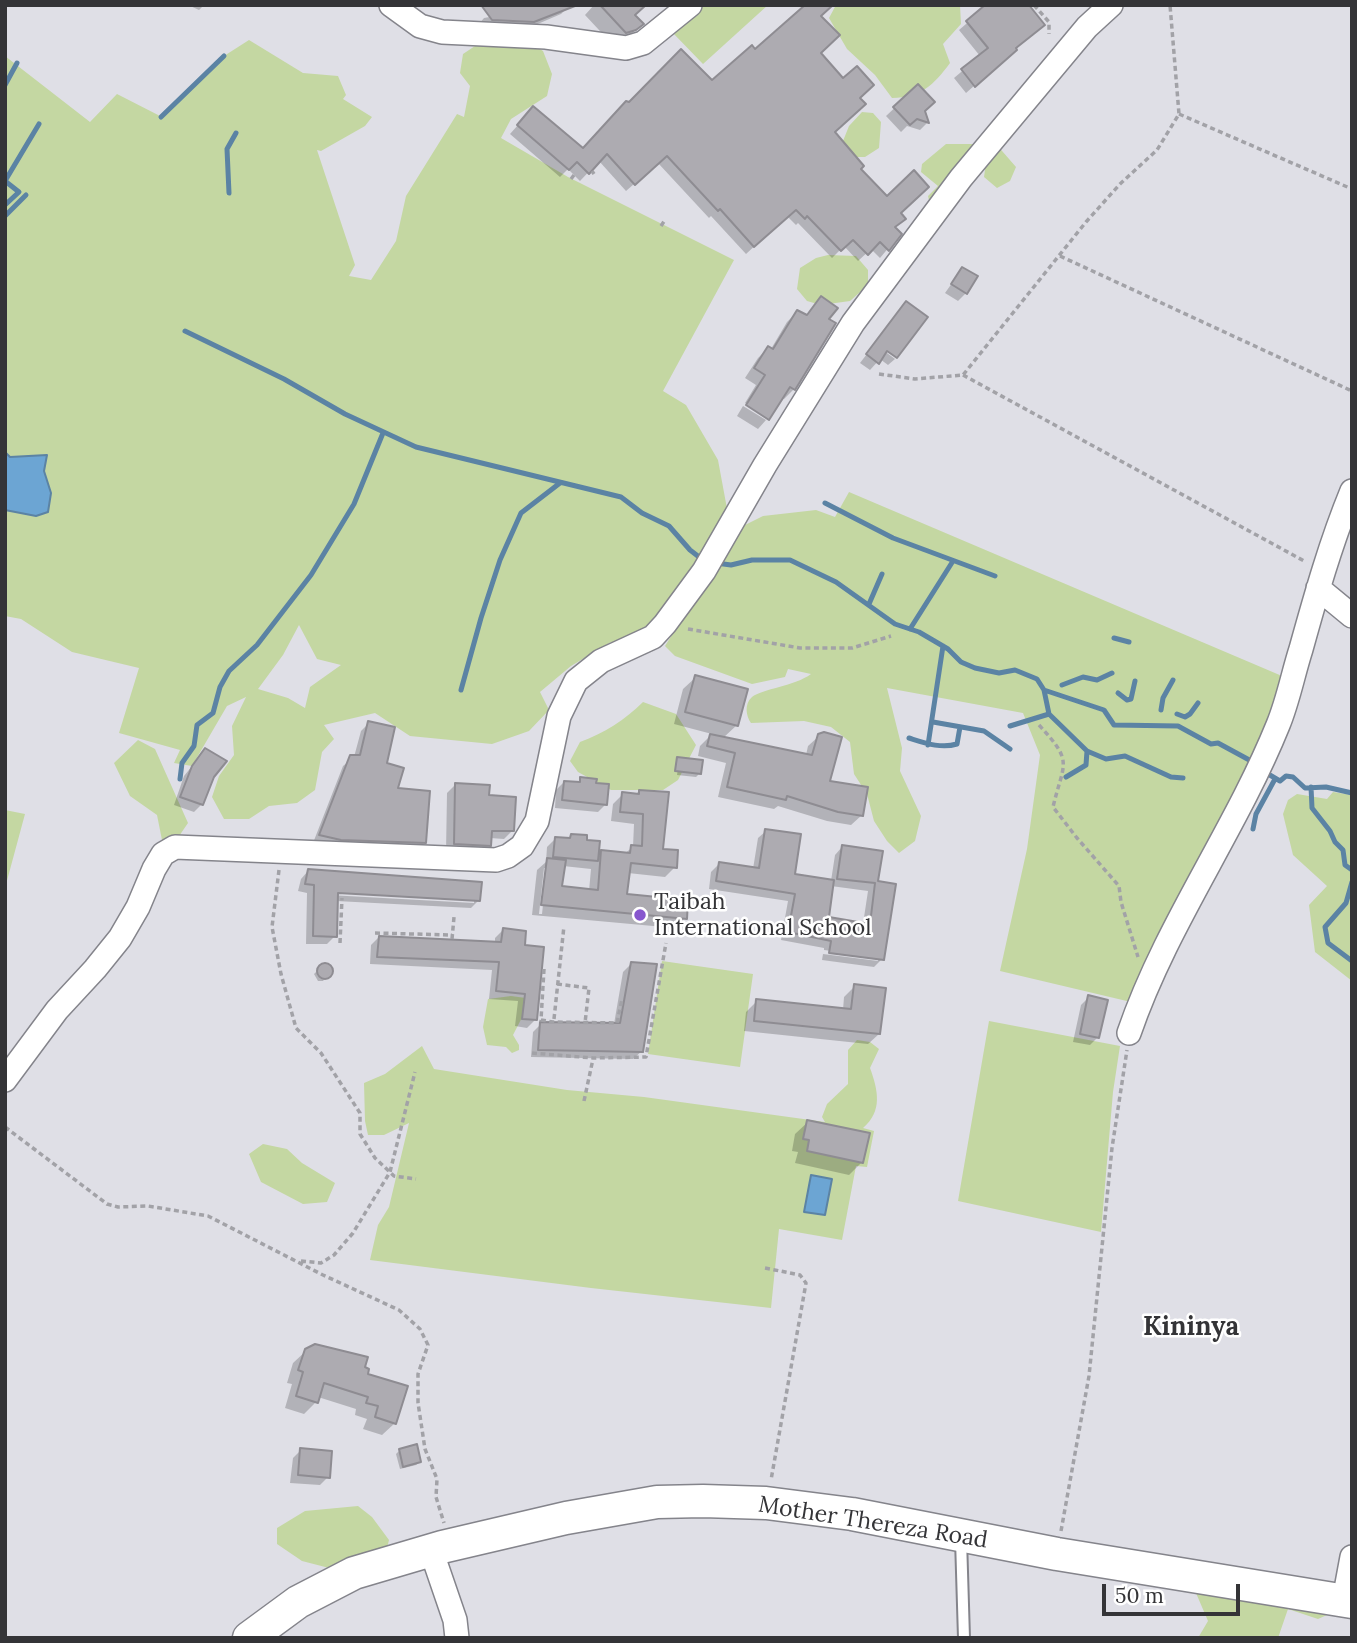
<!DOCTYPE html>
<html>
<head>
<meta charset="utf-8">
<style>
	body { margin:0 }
	#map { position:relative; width:1357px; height:1643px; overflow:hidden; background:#dfdfe6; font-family:Lora,serif }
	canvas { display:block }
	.frame { position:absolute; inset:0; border:7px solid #343437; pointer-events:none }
	.scale { position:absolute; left:1102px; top:1584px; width:138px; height:32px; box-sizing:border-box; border:4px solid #343437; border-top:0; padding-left:9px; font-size:21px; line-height:24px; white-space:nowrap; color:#343437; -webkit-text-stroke:5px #fff; paint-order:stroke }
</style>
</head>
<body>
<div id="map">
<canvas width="1357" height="1643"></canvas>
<div class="frame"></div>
<div class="scale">50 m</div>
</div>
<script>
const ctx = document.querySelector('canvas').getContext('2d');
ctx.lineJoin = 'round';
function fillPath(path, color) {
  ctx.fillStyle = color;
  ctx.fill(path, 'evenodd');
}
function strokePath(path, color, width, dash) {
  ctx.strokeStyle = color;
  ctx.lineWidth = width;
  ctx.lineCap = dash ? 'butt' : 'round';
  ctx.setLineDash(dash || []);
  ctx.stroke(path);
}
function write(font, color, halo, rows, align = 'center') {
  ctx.font = font + ' Lora,serif';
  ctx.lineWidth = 5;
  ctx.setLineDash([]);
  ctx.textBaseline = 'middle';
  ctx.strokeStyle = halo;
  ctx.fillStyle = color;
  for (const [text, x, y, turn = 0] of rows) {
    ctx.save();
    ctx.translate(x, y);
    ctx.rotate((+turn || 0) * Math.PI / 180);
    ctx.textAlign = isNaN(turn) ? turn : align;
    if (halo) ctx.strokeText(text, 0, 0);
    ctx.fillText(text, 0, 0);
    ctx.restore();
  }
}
const green = new Path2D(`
	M698 5H768L703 64 671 31Z
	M836 5H960L961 24 943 44 950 63C933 86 921 97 892 98L875 75 847 49 829 18Z
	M523 39 543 51 552 74 547 96 511 119 501 138 568 177 734 260 663 391 686 405 718 460 728 514 661 618 618 643 611 642 571 666 540 692 549 710 529 731 492 744 410 736 375 713 324 725 334 739 322 752 315 790 297 803 269 806 249 819H224L212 797 219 776 234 755 232 726 246 697 227 706 192 766 174 763 180 750 119 733 139 668 72 652 21 619 5 616V510L37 516 51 493 44 471 10 457 5 452V56L90 122 117 94 162 117 224 56 249 40 303 73 338 76 346 95 343 99 372 117 365 126 321 151 317 150 355 265 349 276 371 280 396 241 406 196 457 114 464 117 470 86 460 73 463 54 484 40ZM299 625 317 659 341 665 310 687 305 708 288 698 258 689 283 655Z
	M862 112 873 113 881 122 879 148 865 157H850L841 146 849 126Z
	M946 144H996L1016 167 1010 181 997 188 984 177 987 156 930 205 928 196 938 186 921 172 922 164Z
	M828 255 856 256 868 270V285L850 301 821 305 807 301 797 289 800 268 816 258Z
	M849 492 1282 676 1275 713 1131 1002 1000 971 1027 849 1040 755 1023 713 887 688 902 748 900 771 921 816 915 841 899 853 887 841 874 821 867 794 854 774 850 742 831 727 804 721 751 723C746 716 744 704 752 697 762 689 795 686 811 674L788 669 785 677 752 684 675 656 665 646 739 528 763 516 816 510 835 517Z
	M643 702 676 714 696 745 678 780 663 790H611L578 772 570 761 580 742C604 733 625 720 643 702Z
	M138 740 155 749 188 823 175 842 162 840 157 815 130 796 114 763Z
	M1333 792 1352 795V981L1315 952 1309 905 1327 886 1293 855 1283 814 1288 800 1297 794 1327 799Z
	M5 810 25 814 5 888Z
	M662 961 753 974 740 1067 648 1054Z
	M511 996 526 998 529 1004 513 1035 519 1045V1050L512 1053 506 1047 487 1045 483 1027 488 999Z
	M989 1021 1120 1046 1113 1092 1101 1232 958 1201Z
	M857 1040 870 1042 879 1049 870 1068C878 1090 883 1111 863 1128L874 1131 867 1167 856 1166 842 1240 779 1229 771 1308 591 1288 370 1260 378 1225 389 1207 409 1123 384 1135H368L365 1121 364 1083 385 1074 422 1046 434 1069 567 1090 644 1097 825 1122 822 1117 827 1104 848 1084V1050Z
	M263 1144 287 1149 302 1163 335 1183 327 1202 303 1204 261 1182 249 1154Z
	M358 1506 372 1517 389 1540 386 1552 333 1569 302 1561 277 1544V1528L305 1511Z
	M1193 1586 1330 1605 1327 1615 1318 1619 1288 1609 1278 1638H1198L1208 1621Z`);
const water = new Path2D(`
	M5 452 10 457 47 455 44 471 51 493 48 512 36 516 5 510Z
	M811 1175 832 1179 825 1215 804 1212Z`);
const shadow = new Path2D(`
	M188 5H204L199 10Z
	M594 5H644L633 16 641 24 629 37 613 45 585 15Z
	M987 6 1035 32 966 93 954 78 980 56 959 30Z
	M568 7 561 14 526 29 478 25 484 18 506 14Z
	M819 16V53L858 98 833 132 859 169 899 213 894 228 900 234 880 258 871 249 858 261 844 246 832 258 798 223 796 225 787 216 746 254 711 216 709 218 658 163 626 191 599 161 580 181 568 169 560 177 510 134 526 116 583 150 712 83 755 51Z
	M918 86 927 123 920 130 907 126 901 132 886 116Z
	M962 269 966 293 958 301 945 293Z
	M821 298 826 320 794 389 784 399 781 397 768 417 745 403 756 385 745 378 758 358 768 348 771 349 787 322 797 312 805 317Z
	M906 303 879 347 895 359 888 365 880 359 870 370 860 363Z
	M743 406 766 420 758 429 737 416Z
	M696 677 737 725 723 738 806 755 808 746 819 736 828 783 862 815 851 825 827 821 778 806 774 809 718 797 726 763 698 756 700 746 712 734 674 724 683 689Z
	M369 723 395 789 424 842 416 851 313 843 343 766 354 757 361 731Z
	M205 750 212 776 202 804 194 812 174 805 184 776Z
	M679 761 699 774 696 777 677 775Z
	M581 779 606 804 598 812 555 808 556 790 564 782 577 783Z
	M455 785 487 797 512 831 504 839 490 838 489 845 481 853 446 852 447 793Z
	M639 791 661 850 675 867 665 877 628 873 625 895 685 918 675 928 532 915 537 870 546 862 547 847 555 839 567 840 571 836 585 841 597 857 601 852 624 854 633 847 634 824 611 821 613 804 623 794 635 795ZM563 866 591 869 589 891 560 888ZM544 868H547L542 914H539Z
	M766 831 793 876 831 881 835 855 842 847 876 883 882 959 874 967 822 960 823 954 878 961V957L824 950V948L781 940 788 901 709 889 711 872 719 864 753 869 758 838ZM831 886 868 891 863 924 827 919Z
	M308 871 480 883 479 900 471 908 336 901 335 936 327 944H306L307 893 298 891 301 879ZM330 891 474 899V903L329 895Z
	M503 930 523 946 535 1020 527 1028 515 1026 518 1001 489 999 492 970 370 964 371 945 379 937 495 943V938Z
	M324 964 331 969V971L323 981H318L314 974Z
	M631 964 642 1051 633 1059 531 1057 533 1032 541 1024H614L623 972Z
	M855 986 879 1034 868 1044 744 1031 746 1012 757 1001 843 1010 844 997Z
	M1089 997 1098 1037 1090 1045 1073 1042 1081 1005Z
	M808 1122 862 1162 849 1175 795 1163 798 1152 792 1151 795 1134Z
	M307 1350 363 1369 395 1423 382 1435 363 1429 367 1419 355 1415 356 1409 318 1397 316 1402 304 1414 285 1408 292 1384 287 1383 293 1363Z
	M301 1450 328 1477 320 1485 290 1483 293 1458Z
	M400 1450 420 1462 416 1465 400 1469 396 1454Z`);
const stream = new Path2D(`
	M5 85 17 63
	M161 117 224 56
	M5 181 39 124
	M229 193 227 149 236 133
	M5 205 19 192 5 181
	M5 216 26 195
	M185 331 284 379 345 414 416 447 621 497 642 513 669 526 690 550 703 560
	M825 503 893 538 995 576
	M716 563 731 565 752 560H790L836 582 895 624 919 632 948 649 961 662 975 668 999 673 1015 670 1037 679 1044 690 1104 710 1114 725 1178 726 1211 744 1218 743 1253 762
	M869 604 882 574
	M910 629 953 561
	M1114 638 1129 642
	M1062 685 1083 677 1097 680 1112 673
	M461 690 481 618 500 560 521 513 560 483
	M1044 690 1049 714 1087 751 1086 765 1066 777
	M1118 693 1127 700 1131 699 1135 681
	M1161 710 1163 698 1173 680
	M1177 714 1185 717 1190 714 1198 703
	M933 722 984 731 1010 749
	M1010 726 1049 714
	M909 738C925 743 941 749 957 744L960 727
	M928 745 943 646
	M1087 751 1106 759 1125 756 1171 777 1183 778
	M1263 771 1280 781 1286 776 1293 777 1305 788 1326 787 1352 793
	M180 779 182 763 194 746 197 725 213 713 220 687 229 671 257 645 311 575 354 504 383 433
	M1311 787 1312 808 1330 831 1335 842 1343 850 1345 865 1352 870
	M1253 829 1256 814 1275 779
	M1352 882 1346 903 1325 927 1328 943 1352 961`);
const building = new Path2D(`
	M481 5H575V6L534 22 492 20Z
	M600 5H646L635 15 644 24 636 30 626 33Z
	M805 5H833L821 16 840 35 821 53 843 78 857 66 874 85 860 98 866 104 835 132 864 166 861 169 887 196 914 170 929 187 901 213 906 219 895 227 902 234 889 251 880 242 868 255 853 240 841 251 807 216 805 219 796 210 754 247 720 209 718 211 667 156 635 185 607 154 589 174 577 162 569 170 517 125 533 106 583 148 626 101 629 102 681 49 712 80 752 45 755 49Z
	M985 5H1029L1045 25 1016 48 1017 50 975 87 961 69 988 48 966 21Z
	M918 84 935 102 925 111 929 123 917 119 910 125 893 107Z
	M962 267 978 276 967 294 951 284Z
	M821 296 838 308 829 319 836 323 795 390 790 387 769 420 746 405 765 375 754 368 768 346 773 349 797 310 807 315Z
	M906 301 928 317 897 358 887 351 879 364 866 354Z
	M695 675 748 689 738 726 685 712Z
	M368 721 395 727 387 763 404 768 398 788 430 791 426 843 341 840 319 835 350 755H360Z
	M824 732 842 737 830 781 868 787 863 816 838 812 787 796 786 800 727 787 735 753 707 746 710 734 812 755 818 734Z
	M205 748 227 761 214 777 203 805 180 797 192 766Z
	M677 757 703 760 701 774 675 771Z
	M580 777 597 779 596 783 609 784 607 805 562 800 564 781 580 782Z
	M455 783 490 785 489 795 516 797 514 831H492L491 846 454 844Z
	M639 790 669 792 663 849 678 850 677 868 631 863 627 894 688 900 687 919 541 905 547 858 566 860 562 886 598 890 601 850 630 853 631 845 642 846 643 814 620 812 622 792 639 794Z
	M765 829 801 834 795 874 834 880 829 917 870 924 875 883 837 879 842 845 883 851 878 881 896 884 884 960 829 953 831 941 788 932 795 894 716 881 719 862 759 868Z
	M571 834 587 835V840L600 841 598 861 553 857 555 837 570 838Z
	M308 869 482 882 480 901 338 893 337 937 313 936 314 885 305 884Z
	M503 928 526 931 525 945 544 947 537 1020 522 1019 525 994 496 991 499 962 377 957 379 936 501 942Z
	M631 962 657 964 643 1052 538 1050 540 1022 620 1023Z
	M317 971a8 8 0 1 1 16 0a8 8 0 1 1-16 0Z
	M854 984 886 988 880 1034 754 1021 756 999 851 1009Z
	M1088 995 1108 1000 1099 1038 1080 1034Z
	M807 1120 870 1133 863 1163 807 1151 809 1140 803 1139Z
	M315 1344 368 1357 365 1367 369 1369 368 1374 408 1386 396 1424 375 1417 378 1406 366 1403 368 1397 324 1383 318 1403 296 1396 303 1372 298 1370 305 1349Z
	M417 1444 421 1462 403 1467 399 1449Z
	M300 1448 332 1451 330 1478 298 1475Z`);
const path = new Path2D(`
	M1034 5 1049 22V34
	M1179 114 1352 189
	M592 171 594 174
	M571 179 574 175
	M661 226 665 220
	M1060 256 1352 391
	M879 374 915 379 963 375 1086 222 1120 184 1157 150 1179 114 1170 5
	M963 375 1306 562
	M688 629 800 648H852L891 636
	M1039 725C1074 763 1064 761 1053 807L1077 838 1119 886 1121 902 1138 957
	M279 870 272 927 281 974 296 1028 321 1053 360 1113V1134L375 1158 394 1176 416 1179
	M375 933 452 935
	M452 939 454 917
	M340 943 342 898
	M544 969 541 1020 553 1022 617 1023 622 999
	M557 984 589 988 585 1023
	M554 1019 564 926
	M532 1053 593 1058 646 1057 666 943
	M584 1101 593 1059
	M5 1127 107 1204 118 1207 148 1206 208 1216 323 1275 399 1310 420 1329 428 1345 418 1374V1403L425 1449 437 1479 436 1497 444 1523
	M301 1261 321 1263 334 1255 353 1233 390 1172 415 1072
	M765 1268 800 1275 806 1283 771 1480
	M1061 1531 1089 1376 1112 1148 1127 1050`);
const lane = new Path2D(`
	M961 1539 964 1638`);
const street = new Path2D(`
	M391 5 420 26 442 32 546 37 626 48 643 43 690 5
	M1318 588 1352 616
	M1129 1033C1166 925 1235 831 1278 725 1288 701 1293 674 1301 649 1316 595 1331 542 1352 491
	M5 1080 57 1010 95 969 120 938 138 907 154 869 163 854 175 847 496 860 508 856 522 846 537 821 559 716 576 681 601 661 653 637 665 624 704 571 765 465 853 323 961 178 1087 27 1111 5
	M431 1550 455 1620 457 1638
	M1344 1600 1352 1557`);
const secondary = new Path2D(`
	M249 1638 298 1602 354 1573 442 1547 566 1518 657 1502 703 1501 766 1503 852 1514 1057 1554 1352 1602`);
const markers = [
	[640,915,7,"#8756ce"]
];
const poiNames = [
	["Taibah",654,902],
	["International School",654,928]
];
const streetNames = [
	["Mother Thereza Road",873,1523,9]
];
const quarterNames = [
	["Kininya",1191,1328]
];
fillPath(green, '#c4d7a2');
fillPath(water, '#6ca5d3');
strokePath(water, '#5b83a4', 2);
fillPath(shadow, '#0003');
strokePath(stream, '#5b83a4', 5);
fillPath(building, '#adabb1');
strokePath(building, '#8e8c92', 2);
strokePath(lane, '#84848b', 14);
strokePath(street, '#84848b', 26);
strokePath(secondary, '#84848b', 35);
strokePath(path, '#a2a2a7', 3.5, [5, 3.5]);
strokePath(lane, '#fff', 10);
strokePath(street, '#fff', 23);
strokePath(secondary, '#fff', 32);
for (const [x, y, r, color] of markers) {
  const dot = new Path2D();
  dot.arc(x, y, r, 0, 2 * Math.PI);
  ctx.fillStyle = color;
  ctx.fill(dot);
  strokePath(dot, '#fff', 2.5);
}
write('23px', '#343437', '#fff', poiNames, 'left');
write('23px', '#343437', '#fff', streetNames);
write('bold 26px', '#343437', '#fff', quarterNames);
</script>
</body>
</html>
